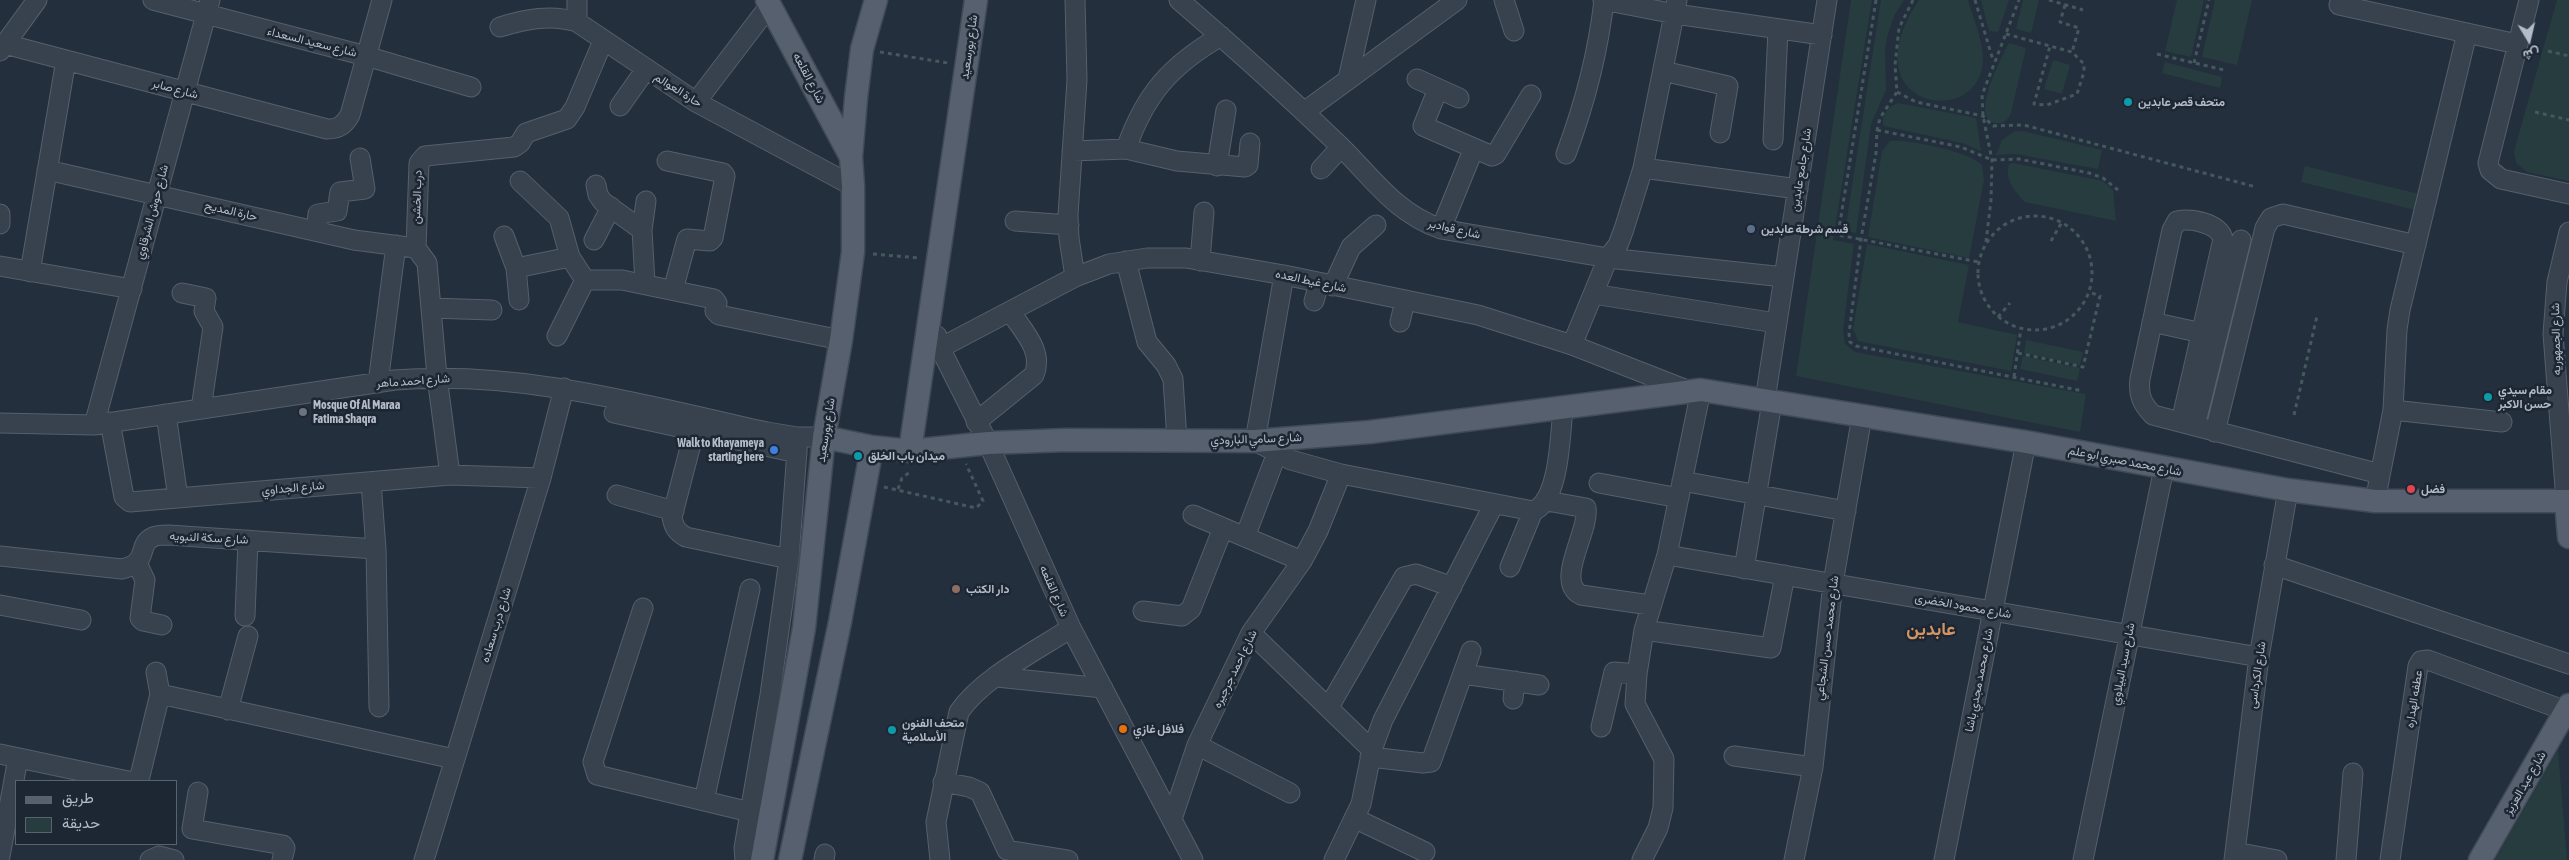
<!DOCTYPE html>
<html>
<head>
<meta charset="utf-8">
<style>
	body { margin:0 }
	#map { position:relative; width:2569px; height:860px; overflow:hidden; background:#242f3e; font-family:"Asap Condensed",Vazirmatn,sans-serif }
	canvas { display:block }
	.legend { position:absolute; left:15px; top:780px; width:162px; height:65px; box-sizing:border-box; background:#1d2633; border:1px solid #59626f; margin:0; padding:6px 9px; list-style:none; font-size:15px; color:#b4bcc9 }
	.legend li { display:flex; align-items:center; gap:10px; height:25px }
	.legend b { width:25px; border:1px solid #59626f }
	.north { position:absolute; left:2504px; top:15px; width:50px; height:50px; -webkit-text-stroke:4px #1d2633; paint-order:stroke; rotate:171deg; font-size:14px; font-weight:700; line-height:20px; text-align:center; color:#b4bcc9 }
	.north::after { content:''; display:block; margin:auto; width:18px; height:22px; background:#b4bcc9; clip-path:polygon(50% 0,100% 100%,50% 72%,0 100%) }
</style>
</head>
<body>
<div id="map">
<canvas width="2569" height="860"></canvas>
<ul class="legend">
<li><b style="height:6px;background:#56606e"></b>طريق</li>
<li><b style="height:14px;background:#263c3f"></b>حديقة</li>
</ul>
<div class="north">ش</div>
</div>
<script>
const ctx = document.querySelector('canvas').getContext('2d');
ctx.lineJoin = 'round';
function fillPath(path, color) {
  ctx.fillStyle = color;
  ctx.fill(path, 'evenodd');
}
function strokePath(path, color, width, dash) {
  ctx.strokeStyle = color;
  ctx.lineWidth = width;
  ctx.lineCap = dash ? 'butt' : 'round';
  ctx.setLineDash(dash || []);
  ctx.stroke(path);
}
function write(font, color, halo, rows, align = 'center') {
  ctx.font = font + ' "Asap Condensed",Vazirmatn,sans-serif';
  ctx.lineWidth = 5;
  ctx.setLineDash([]);
  ctx.textBaseline = 'middle';
  ctx.strokeStyle = halo;
  ctx.fillStyle = color;
  for (const [text, x, y, turn = 0] of rows) {
    ctx.save();
    ctx.translate(x, y);
    ctx.rotate((+turn || 0) * Math.PI / 180);
    ctx.textAlign = isNaN(turn) ? turn : align;
    if (halo) ctx.strokeText(text, 0, 0);
    ctx.fillText(text, 0, 0);
    ctx.restore();
  }
}
const green = new Path2D(`
	M1851 0H1872L1833 240 1854 244 1843 330 1845 344 1855 352 2086 394 2080 432 1796 376Z
	M1881 0H1904L1894 16 1887 37 1885 49 1886 90 1871 124 1856 233 1845 231Z
	M1919 0H1968C1973 18 1983 40 1983 59 1982 131 1846 109 1919 0Z
	M1981 0H2009L1998 32 1989 31Z
	M2023 0H2039L2031 33 2016 29Z
	M2177 0H2204L2191 57 2165 51Z
	M2215 0H2252L2237 65 2202 57Z
	M2557 0H2569V181L2527 172 2516 163 2514 151Z
	M2009 43 2026 48 2011 113C2009 118 2006 122 2000 123 1965 126 2003 54 2009 43Z
	M2053 60 2070 65 2062 94 2044 89Z
	M2165 62 2222 77 2220 88 2162 73Z
	M1898 103 1976 118 1981 151 1962 143 1884 126C1880 116 1889 106 1898 103Z
	M2015 131H2023L2102 150 2098 169 2016 154 1996 155 2002 140Z
	M1890 141C1908 139 1971 152 1982 165L1984 180 1969 258 1868 237 1882 151Z
	M2013 163 2103 181 2113 190 2116 221 2025 202C2015 192 2004 178 2009 164Z
	M2305 166 2419 194 2415 210 2301 182Z
	M1867 244 1969 265 1958 322 2017 335 2011 371 1858 341 1853 329Z
	M2026 340 2083 352 2080 365 2024 353Z
	M2023 356 2080 368 2077 381 2020 369Z
	M2558 750 2567 860H2495Z`);
const path = new Path2D(`
	M1876 0 1838 235 1979 262
	M1913 0 1899 28 1895 65 1897 92 1880 118 1877 130 1876 153 1861 239 1849 334 1850 342 1856 346 2083 391
	M1975 0 1993 60
	M2049 0 2083 10
	M2065 5 2060 22 2079 28 2072 52
	M2006 34 2072 52 2084 64V72L2077 94 2047 105 2034 104 2050 46
	M2548 51 2569 56
	M880 52 948 63
	M2157 54 2224 70
	M2194 63 2209 0
	M1897 92 1916 102 1983 116 1993 126 2024 125 2256 187
	M2535 112 2569 120
	M1877 130 1961 147 1992 160 2019 159 2089 173 2103 178 2118 190
	M1978 273a57 57 0 1 1 114 0a57 57 0 1 1-114 0Z
	M2051 241 2062 222
	M1986 242 1991 200 1992 160 1983 116 1982 95 2019 0
	M873 254 919 258
	M1998 317 2010 303
	M2018 353 2083 367 2100 296 2089 292
	M2014 377 2021 328
	M2294 415 2317 316
	M884 487 976 508 983 501 966 464
	M898 489 902 478 910 472`);
const minor = new Path2D(`
	M153 0 366 56 471 87
	M577 0V22
	M1179 0C1234 47 1287 95 1339 145 1373 178 1394 212 1441 229L1608 258 1784 277
	M1504 0 1514 31
	M1603 0 1675 14 1822 35
	M2529 0 2488 163 2490 170 2501 179 2569 194
	M2339 5 2517 44
	M500 27C526 19 551 14 577 22L696 102 853 186
	M5 44 327 129C339 129 344 125 350 115L382 0
	M0 51 37 0
	M1663 71 1728 86 1720 133
	M1348 79 1366 0
	M1417 79 1459 98
	M1438 89 1423 126 1492 156 1496 154 1531 95
	M696 102 770 5
	M620 106 646 69
	M1304 112 1457 0
	M1773 140 1778 29
	M1126 149C1145 94 1171 65 1221 36
	M1072 151 1126 149 1177 161 1245 167 1248 165 1250 143
	M1566 154C1585 103 1598 54 1604 0
	M667 161 723 173 725 176 713 238 710 241 687 239 673 290
	M1217 166 1226 110
	M1643 168 1798 189
	M1321 169 1341 147
	M47 170 354 240 416 248
	M520 181 559 218 570 257 585 280 557 336
	M596 185 598 195 603 202 642 230
	M0 214V224
	M1015 221 1069 225
	M1441 229 1474 148
	M316 231 318 214 337 211 340 192 365 189 360 158
	M504 236 516 268 519 300
	M594 240 611 207
	M1126 261 1147 342 1166 365 1173 379 1177 440
	M1200 261 1204 212
	M0 266 132 289
	M516 268 570 257
	M30 272 66 60
	M1284 275 1255 441 1291 460 1341 474 1533 511
	M1075 277 1069 238 1068 215 1077 80 1075 0
	M585 280H622L714 299 717 303 715 311 719 315 841 340
	M645 283 642 230 646 201
	M1333 286 1351 247 1376 225
	M182 293 206 298 204 311 213 327 201 409
	M1593 294 1776 323
	M1314 301 1319 283
	M431 308 492 310
	M1400 322 1405 301
	M2152 322 2202 333
	M937 336 940 348 988 443 1071 628 1193 860
	M1572 345 1608 258 1618 245 1624 229 1643 168 1677 0
	M940 348 1075 277 1109 264 1147 258H1186L1284 275 1478 315 1572 345 1687 390
	M378 383 396 245
	M1765 400 1827 0
	M2393 410 2502 422
	M614 413 797 453
	M166 414 178 498
	M698 417 672 517C674 528 677 532 686 537L789 559
	M110 422 124 497 130 502 450 475 541 478
	M976 422 1034 375C1044 351 1023 331 1010 311
	M2181 422 2223 239C2219 223 2191 218 2177 221L2172 230 2140 379C2138 395 2142 404 2153 415L2380 474
	M0 423 94 425 395 380C521 370 645 405 767 432L798 437H824
	M94 425 210 0
	M2195 426 2241 240
	M2215 432 2265 228 2271 218 2283 214 2416 245
	M450 475 437 377 427 263 416 248 419 163 425 156 514 147 520 143 526 133 567 119 575 107 603 41
	M1682 481 1846 511
	M371 482 376 549 379 707
	M1599 483 1679 498
	M617 495 674 511
	M1547 501 1586 508C1590 531 1554 581 1581 595L1650 605
	M2375 501 2393 410 2397 330 2400 310 2467 33
	M2566 501 2553 334 2557 282 2569 232
	M1193 515 1302 561
	M1245 537 1277 453
	M1667 555 2259 657
	M0 556 122 569C151 562 136 545 153 537 157 535 164 535 169 535L376 549
	M137 563 145 580 140 618 143 621 162 625
	M2274 565 2569 664
	M1510 567 1533 511C1560 501 1560 434 1563 409
	M1744 569 1772 402
	M0 605 81 620
	M643 608 593 762 597 775 750 812
	M1143 611 1182 616 1191 609 1223 528
	M245 616 248 540
	M1644 630 1771 648 1785 575
	M1251 633 1372 750
	M1463 674 1539 685
	M997 677 1103 688
	M160 694 454 759
	M1513 699 1515 681
	M1329 707 1404 577 1416 574 1452 587
	M228 710 248 636
	M1601 727 1614 672 1637 674
	M1197 745 1290 793
	M0 754 128 781
	M1734 756 1813 767
	M1370 757 1423 763 1431 762 1471 651
	M134 781 140 776 160 694 156 672
	M943 782 969 787 980 792 1007 850 1068 860
	M198 792 192 829 283 845 285 848 282 860
	M704 801 750 589
	M1354 818 1425 852
	M1172 819 1197 745 1251 633 1302 561 1318 531 1341 474
	M2235 852 2277 860
	M0 856 18 758
	M150 860 159 856 174 860
	M424 860 541 478 564 388
	M745 860 744 848 770 695 789 559 798 437
	M824 860 825 854
	M940 860 936 822 959 712C982 678 1036 651 1071 628
	M1334 860 1361 804 1372 750 1383 720 1494 504
	M1642 860 1658 828 1663 808 1664 759 1635 704 1637 674 1644 630 1667 555 1701 390
	M1794 860 1813 767 1833 583 1862 416
	M1944 860 2026 442
	M2083 860 2164 468
	M2234 860 2259 657 2288 490
	M2346 860 2353 773
	M2390 860 2418 666 2421 661 2428 660 2566 711`);
const major = new Path2D(`
	M767 0 851 157
	M824 437 872 447 910 451 988 443 1066 440 1255 441 1370 432 1701 390 2026 442 2288 490 2375 501H2569
	M910 451 976 0
	M2566 501 2569 537
	M762 860 804 628 824 437 841 340 853 252V186L851 157 856 98 862 49 876 0
	M790 860 840 622 872 447
	M2480 860 2569 705`);
const markers = [
	[2128,102,5,"#0f9aa8"],
	[1751,229,5,"#5c6f8a"],
	[2488,397,5,"#0f9aa8"],
	[303,412,5,"#6b7280"],
	[774,450,5,"#3f7fe0"],
	[858,456,5,"#0f9aa8"],
	[2411,489,5,"#e0444e"],
	[956,589,5,"#8d6e63"],
	[1123,729,5,"#e8710a"],
	[892,730,5,"#0f9aa8"]
];
const streetNames = [
	["شارع سعيد السعداء",312,42,14],
	["شارع بورسعيد",969,47,-82],
	["شارع القلعه",809,78,62],
	["شارع صابر",175,89,15],
	["حارة العوالم",678,90,32],
	["شارع جامع عابدين",1801,170,-81],
	["درب الخشن",417,197,-88],
	["حارة المديح",231,211,13],
	["شارع حوش الشرقاوي",152,212,-75],
	["شارع قوادير",1454,229,13],
	["شارع غيط العده",1311,281,12],
	["شارع الجمهوريه",2556,339,-91],
	["شارع احمد ماهر",413,381,-4],
	["شارع بورسعيد",826,430,-81],
	["شارع سامي البارودي",1256,439,-2],
	["شارع محمد صبري ابو علم",2125,461,11],
	["شارع الجداوي",293,488,-5],
	["شارع سكة النبويه",209,538,3],
	["شارع القلعه",1054,591,66],
	["شارع محمود الخضرى",1963,606,10],
	["شارع درب سعاده",496,625,-73],
	["شارع محمد حسن الشجاعي",1827,638,-83],
	["شارع سيد البيلاوي",2123,664,-79],
	["شارع احمد جرجيره",1235,669,-64],
	["شارع الكرداسى",2257,675,-82],
	["شارع محمد مجدي باشا",1979,680,-79],
	["عطفه الهداره",2414,699,-81],
	["شارع عبد العزيز",2525,783,-60]
];
const poiNames = [
	["متحف قصر عابدين",2138,102],
	["قسم شرطة عابدين",1761,229],
	["مقام سيدي",2498,390],
	["حسن الاكبر",2498,404],
	["Mosque Of Al Maraa",313,405],
	["Fatima Shaqra",313,419],
	["Walk to Khayameya",764,443,"right"],
	["starting here",764,457,"right"],
	["ميدان باب الخلق",868,456],
	["فضل",2421,489],
	["دار الكتب",966,589],
	["متحف الفنون",902,723],
	["الأسلامية",902,737],
	["فلافل غازي",1133,729]
];
const districtNames = [
	["عابدين",1931,629]
];
fillPath(green, '#263c3f');
strokePath(minor, '#565f6c', 21);
strokePath(major, '#414a57', 25);
strokePath(path, '#44595c', 3, [4, 4]);
strokePath(minor, '#38414e', 19);
strokePath(major, '#56606e', 22);
for (const [x, y, r, color] of markers) {
  const dot = new Path2D();
  dot.arc(x, y, r, 0, 2 * Math.PI);
  ctx.fillStyle = color;
  ctx.fill(dot);
  strokePath(dot, '#1d2633', 2);
}
write('12px', '#b4bcc9', '#1d2633', streetNames);
write('bold 12px', '#b4bcc9', '#1d2633', poiNames, 'left');
write('bold 18px', '#d59563', '#1d2633', districtNames);
</script>
</body>
</html>
